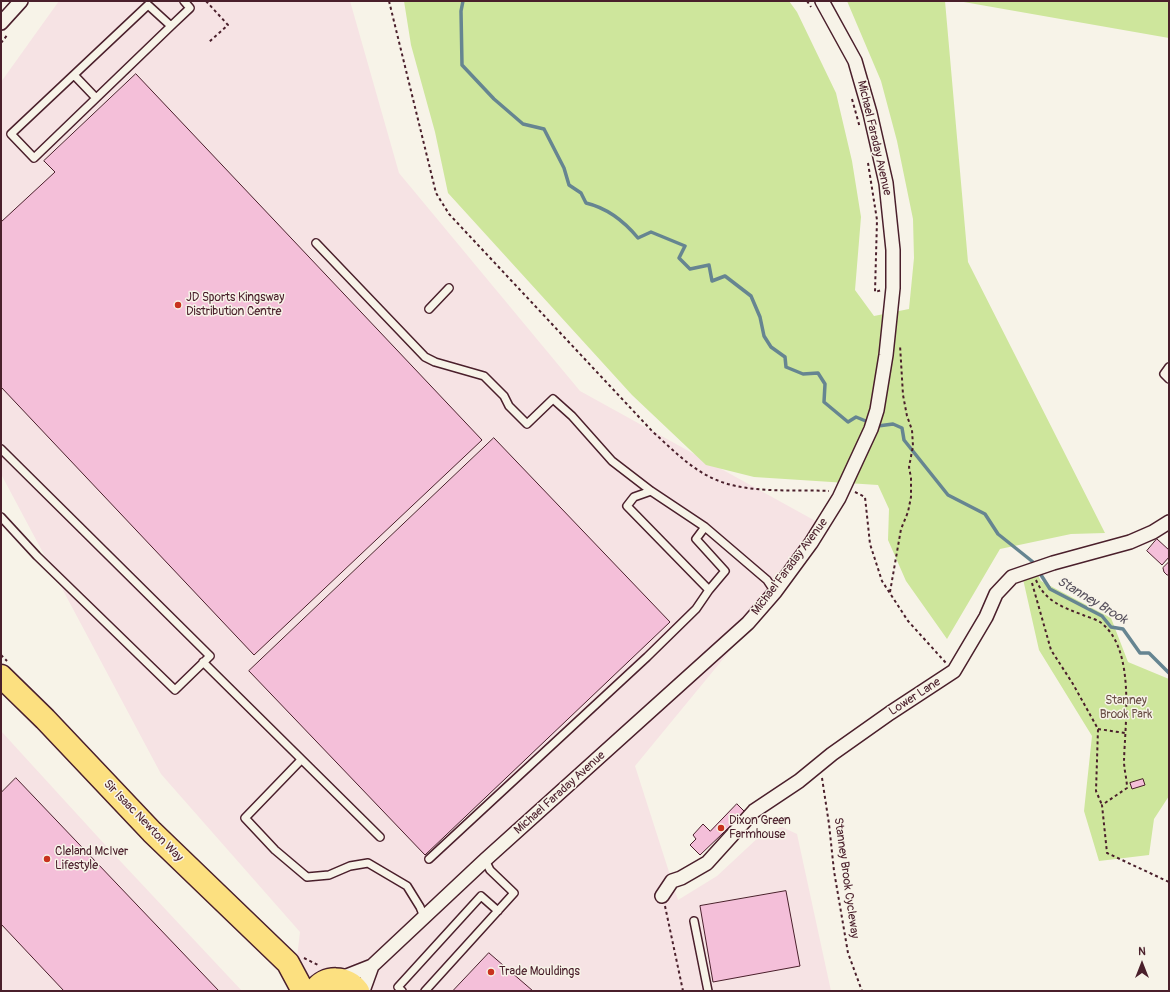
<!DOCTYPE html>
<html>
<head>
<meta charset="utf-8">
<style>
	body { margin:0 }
	#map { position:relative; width:1170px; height:992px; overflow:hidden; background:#f7f3e8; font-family:Pangolin,sans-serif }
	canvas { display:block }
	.frame { position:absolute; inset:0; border:2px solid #4a1f2b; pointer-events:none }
	.north { position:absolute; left:1122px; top:944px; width:40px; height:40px; -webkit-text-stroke:3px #f7f3e8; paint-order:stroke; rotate:0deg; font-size:11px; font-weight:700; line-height:16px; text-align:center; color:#4a1f2b }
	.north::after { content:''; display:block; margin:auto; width:14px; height:18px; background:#4a1f2b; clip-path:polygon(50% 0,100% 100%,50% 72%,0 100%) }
</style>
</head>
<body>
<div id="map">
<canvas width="1170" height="992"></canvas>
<div class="frame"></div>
<div class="north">N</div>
</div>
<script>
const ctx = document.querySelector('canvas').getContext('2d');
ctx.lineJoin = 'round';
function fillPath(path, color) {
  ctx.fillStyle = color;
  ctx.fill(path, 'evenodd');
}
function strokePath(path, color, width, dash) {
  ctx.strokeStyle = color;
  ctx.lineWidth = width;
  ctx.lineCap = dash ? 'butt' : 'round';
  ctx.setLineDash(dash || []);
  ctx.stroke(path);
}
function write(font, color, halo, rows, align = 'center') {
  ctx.font = font + ' Pangolin,sans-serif';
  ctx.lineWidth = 3;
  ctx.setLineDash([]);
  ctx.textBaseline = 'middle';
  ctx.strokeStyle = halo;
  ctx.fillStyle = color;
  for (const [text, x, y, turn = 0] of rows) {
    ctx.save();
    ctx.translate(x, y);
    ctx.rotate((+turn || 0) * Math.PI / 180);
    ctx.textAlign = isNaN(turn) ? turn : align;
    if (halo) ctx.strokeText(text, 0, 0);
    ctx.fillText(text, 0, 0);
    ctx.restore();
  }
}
const built = new Path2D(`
	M59 1H350L399 173 580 391 830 529 635 766 678 900 717 876 761 835 782 827 797 834 831 991H293L300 932 161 774 1 474V82Z
	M1 731 108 848 242 991H1Z`);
const green = new Path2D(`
	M404 1H789L797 12 836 93 852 161 861 217 855 290 874 316 909 309 914 258 913 219 897 141 881 81 847 1H945L968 262 1105 533 1071 534 1000 549 947 639 906 581 888 540 889 509 878 485 754 477 706 465 632 395 448 193 435 132 411 45Z
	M958 1H1169V38Z
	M1035 570 1041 581 1111 618 1128 662 1169 679V796L1154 819 1149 855 1099 861 1084 811 1092 736 1039 650 1023 579Z`);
const stream = new Path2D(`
	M463 1 461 11 462 65 494 99 523 124 544 129 564 168 569 185 581 193 586 203C607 208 624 221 638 238L651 232 685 246 679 258 690 269 709 265 712 281 725 276 751 296 760 317 764 336 771 347 785 357 786 367 803 374 818 373 825 384 824 402 848 422 856 417 878 426 893 424 902 428 904 440 948 495 985 514 998 534 1033 562
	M1041 575 1050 589 1102 616 1111 627 1123 629 1140 653H1149L1169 673`);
const building = new Path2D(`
	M136 74 482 440 254 655 1 387V222L55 172 44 161Z
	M494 438 670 622 425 855 249 671Z
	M1157 539 1169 550V557L1162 565 1147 551Z
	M1169 562V575H1167L1164 572 1163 568Z
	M16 778 219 991H64L1 924V793Z
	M1143 779 1145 785 1132 789 1130 783Z
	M737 804 745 812 700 855 690 845 696 839 693 835 703 824 710 831Z
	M786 891 800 966 713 982 700 906Z
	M489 953 533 991H453Z`);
const path = new Path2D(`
	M206 1 228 25 208 43
	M389 1 436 193 449 214 653 432C671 448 687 465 708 476 743 495 790 489 829 491
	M807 1 811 7
	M1 43 8 34
	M852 99 860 128
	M868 163 877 220 875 292 882 290
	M855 492 865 497 870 544 882 581 908 621 946 663
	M1036 580C1045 601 1062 607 1083 615 1088 617 1095 619 1100 622 1136 648 1125 722 1124 761 1124 770 1127 779 1127 788L1102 805 1107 853 1169 882
	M1032 583 1051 650 1073 684 1098 729 1096 791 1102 805
	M890 592 901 529 908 512 911 497V478L909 467 913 446 912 430 907 416 903 395 900 345
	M1 655 7 661
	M1098 729 1125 733
	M822 778 829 824 834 871 848 953 862 991
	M665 906 683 991
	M304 958 320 966`);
const service = new Path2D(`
	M171 26 148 5 11 134 34 158 171 26 190 8 184 1
	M74 75 96 98
	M316 243 425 357 435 362 484 376 504 396 509 406 527 424 553 399 572 416 612 461 651 491 705 527 767 580 775 592
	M429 309 449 288
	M1169 367 1164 374 1169 379
	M1 449 210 656 175 690 37 556 1 517
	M705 527 696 539 725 571 709 590
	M203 662 380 837
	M301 760 245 818 275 850 307 877 329 875 350 866 368 863 407 886 420 907 424 917
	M429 859 647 657 696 609 709 590 627 506 634 497 651 491
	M694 921 708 991
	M402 991 398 987 481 896 498 911
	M425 991 514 893 490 870 485 860`);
const minor = new Path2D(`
	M1 23 21 1
	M662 896 672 881 681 878 707 863 754 811 799 781 832 754 890 713 954 671 986 617 996 594 1012 577 1053 563 1130 542 1153 532 1169 522
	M339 979 372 966 485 860 748 623 775 592 811 543 839 498 871 429 877 410 886 355 893 288V250L886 183 870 113 855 61 822 1
	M363 991 372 966`);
const trunk = new Path2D(`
	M1 676 45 719 152 832 288 963 303 991
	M314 991C325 975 347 976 358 991`);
const markers = [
	[178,305,4,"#c8321e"],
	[721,828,4,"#c8321e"],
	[47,859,4,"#c8321e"],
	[491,972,4,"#c8321e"]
];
const streetNames = [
	["Michael Faraday Avenue",874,138,77],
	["Michael Faraday Avenue",790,567,-53],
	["Lower Lane",915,697,-33],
	["Michael Faraday Avenue",560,793,-42],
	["Sir Isaac Newton Way",143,821,46],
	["Stanney Brook Cycleway",846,878,82]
];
const poiNames = [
	["JD Sports Kingsway",186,298],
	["Distribution Centre",186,312],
	["Dixon Green",729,821],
	["Farmhouse",729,835],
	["Cleland McIver",55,852],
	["Lifestyle",55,866],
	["Trade Mouldings",499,972]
];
const parkNames = [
	["Stanney",1126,701],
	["Brook Park",1126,715]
];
const waterNames = [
	["Stanney Brook",1092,601,31]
];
fillPath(built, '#f6e3e4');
fillPath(green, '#cee69c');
strokePath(stream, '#668591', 3.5);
fillPath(building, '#f4bfd9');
strokePath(building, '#4a1f2b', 1);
strokePath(service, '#4a1f2b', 10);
strokePath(minor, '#4a1f2b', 16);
strokePath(trunk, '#4a1f2b', 25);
strokePath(path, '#4a1f2b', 2, [3, 3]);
strokePath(service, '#f7f3e8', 7);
strokePath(minor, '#f7f3e8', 13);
strokePath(trunk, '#fce080', 22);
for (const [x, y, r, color] of markers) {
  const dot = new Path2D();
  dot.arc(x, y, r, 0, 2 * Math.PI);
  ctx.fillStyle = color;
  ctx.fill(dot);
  strokePath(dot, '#f7f3e8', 1.5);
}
write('12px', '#4a1f2b', '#f7f3e8', streetNames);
write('12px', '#4a1f2b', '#f7f3e8', poiNames, 'left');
write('12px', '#6b5147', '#f7f3e8', parkNames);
write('italic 13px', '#58525e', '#f7f3e8', waterNames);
</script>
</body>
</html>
